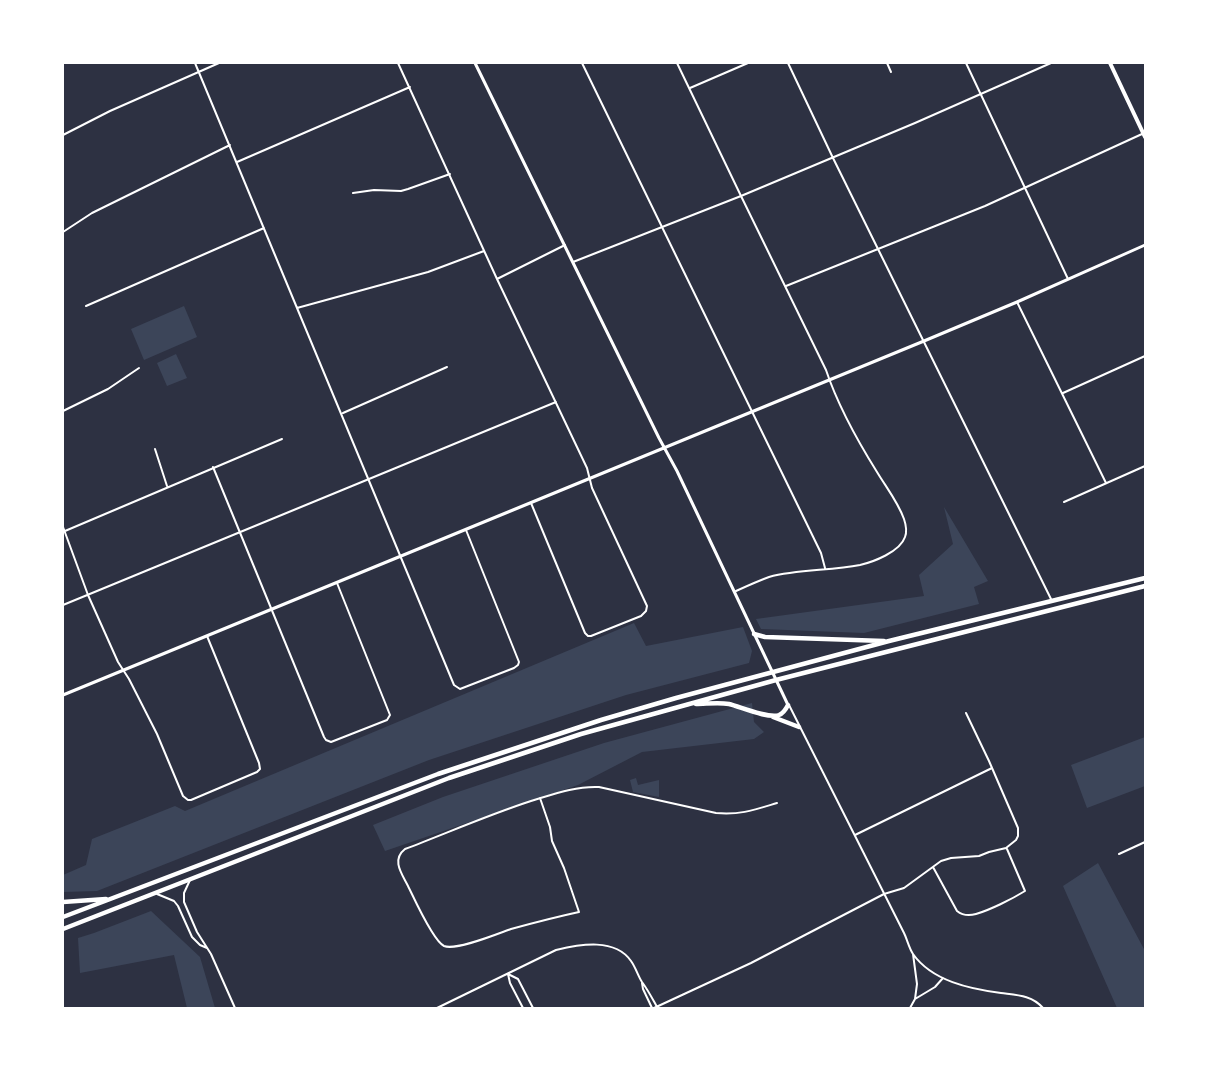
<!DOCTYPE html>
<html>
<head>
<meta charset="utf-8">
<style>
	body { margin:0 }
	#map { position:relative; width:1208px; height:1071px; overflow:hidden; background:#2d3142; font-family:Helvetica,sans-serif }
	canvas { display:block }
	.frame { position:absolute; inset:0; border:64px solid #fff; pointer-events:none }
</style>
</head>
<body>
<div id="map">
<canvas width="1208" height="1071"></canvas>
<div class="frame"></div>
</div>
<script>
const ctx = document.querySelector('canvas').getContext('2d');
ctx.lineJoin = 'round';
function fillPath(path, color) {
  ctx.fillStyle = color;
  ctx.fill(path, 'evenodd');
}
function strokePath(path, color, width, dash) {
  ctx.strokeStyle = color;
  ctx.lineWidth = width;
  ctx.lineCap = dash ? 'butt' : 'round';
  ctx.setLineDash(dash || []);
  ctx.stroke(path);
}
const green = new Path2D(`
	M184 306 197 337 144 360 131 329Z
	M176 354 187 378 167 386 157 363Z
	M944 507 988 581 974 587 979 604 864 633 761 629 756 619 924 596 919 575 953 544Z
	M634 623 646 646 743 627 752 651 749 663 626 695 429 760 97 891 63 892V875L86 865 92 839 175 806 185 811Z
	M752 703 754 722 764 732 754 739 642 752 578 785 385 851 373 825 443 797 604 743Z
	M1145 737V786L1087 808 1071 765Z
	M636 778 638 785 659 780V797L633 792 630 780Z
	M1098 863 1145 951V1008H1117L1063 886Z
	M151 911 200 957 215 1008H187L174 955 80 973 78 938 94 933Z`);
const minor = new Path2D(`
	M195 63 454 685 460 689 514 668 518 665 519 662 466 530
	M398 63 497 279 587 468 592 488 647 606 646 611 641 616 591 636H588L585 633 531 503
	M582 63 821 553 825 568
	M677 63 741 196 826 370C838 406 857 440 877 472 886 487 898 502 904 519 906 525 907 532 905 537 900 552 873 562 860 565 830 571 798 569 769 577 758 581 747 586 736 591
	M788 63 833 158 1051 599
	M887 63 891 72
	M966 63 1068 279
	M690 88 748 63
	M63 135 110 111 219 63
	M237 162 410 87
	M353 193 374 190 401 191 408 189 450 174
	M63 232 92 213 230 145
	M573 262 741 196 915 123 1051 63
	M497 279 565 245
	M786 286 985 206 1142 134
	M1017 302 1106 483
	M86 306 264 228
	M297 308 428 272 484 251
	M1063 393 1145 356
	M63 411 108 389 139 368
	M343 413 447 367
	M155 449 167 486
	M213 467 324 737 326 740 331 742 387 720 390 715 337 583
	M1064 502 1145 466
	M63 527 88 595 118 662 129 679 157 734 183 796 188 800H191L257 772 260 769 259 763 207 636
	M65 531 282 439
	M63 605 556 402
	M789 705 904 933C907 939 909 948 913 954 932 981 970 989 1001 993 1016 995 1032 995 1043 1008
	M540 798 550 827 552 841 564 868 579 912C556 917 533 923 511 929 497 934 456 951 444 946 433 941 414 898 408 886 402 874 391 860 405 849 447 833 488 815 531 801 554 794 575 786 599 787L716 813C741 815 754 810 777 803
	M855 835 992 768
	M1119 854 1145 842
	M933 867 957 911C962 915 969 916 976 914 990 910 1012 899 1025 891L1007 849
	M190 880 184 893V902L197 932 211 954 235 1008
	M157 894 174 901 178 906 192 937 200 945 207 948
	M913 954 917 984 915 999 935 987 943 978
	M508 974 518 979 533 1008
	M508 974 510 983 523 1008
	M642 983 643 989 652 1008
	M437 1008 556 950C581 944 615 938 631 961 636 968 638 976 642 982 648 990 652 998 657 1007
	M654 1008 751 963 884 894 904 888 941 861 951 858 979 856 989 852 1006 848 1016 840 1018 836V828L989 761 966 713
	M910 1008 915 999`);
const tertiary = new Path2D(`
	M475 63 659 438 677 471 788 705
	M63 695 924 341 1017 302 1145 245`);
const secondary = new Path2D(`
	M1110 63 1145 137`);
const trunk = new Path2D(`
	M754 634 765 637 884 641
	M696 704C706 704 718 702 729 704 741 707 768 719 779 715 784 713 786 709 788 705
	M773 717 799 727
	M63 902 106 899
	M63 917 438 774 601 720 676 698 889 641 1145 578
	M63 929 449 778 581 734 776 680 1145 586`);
fillPath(green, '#3c4559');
strokePath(minor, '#fff', 2);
strokePath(tertiary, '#fff', 3);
strokePath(secondary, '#fff', 4);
strokePath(trunk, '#fff', 4.5);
</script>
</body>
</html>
